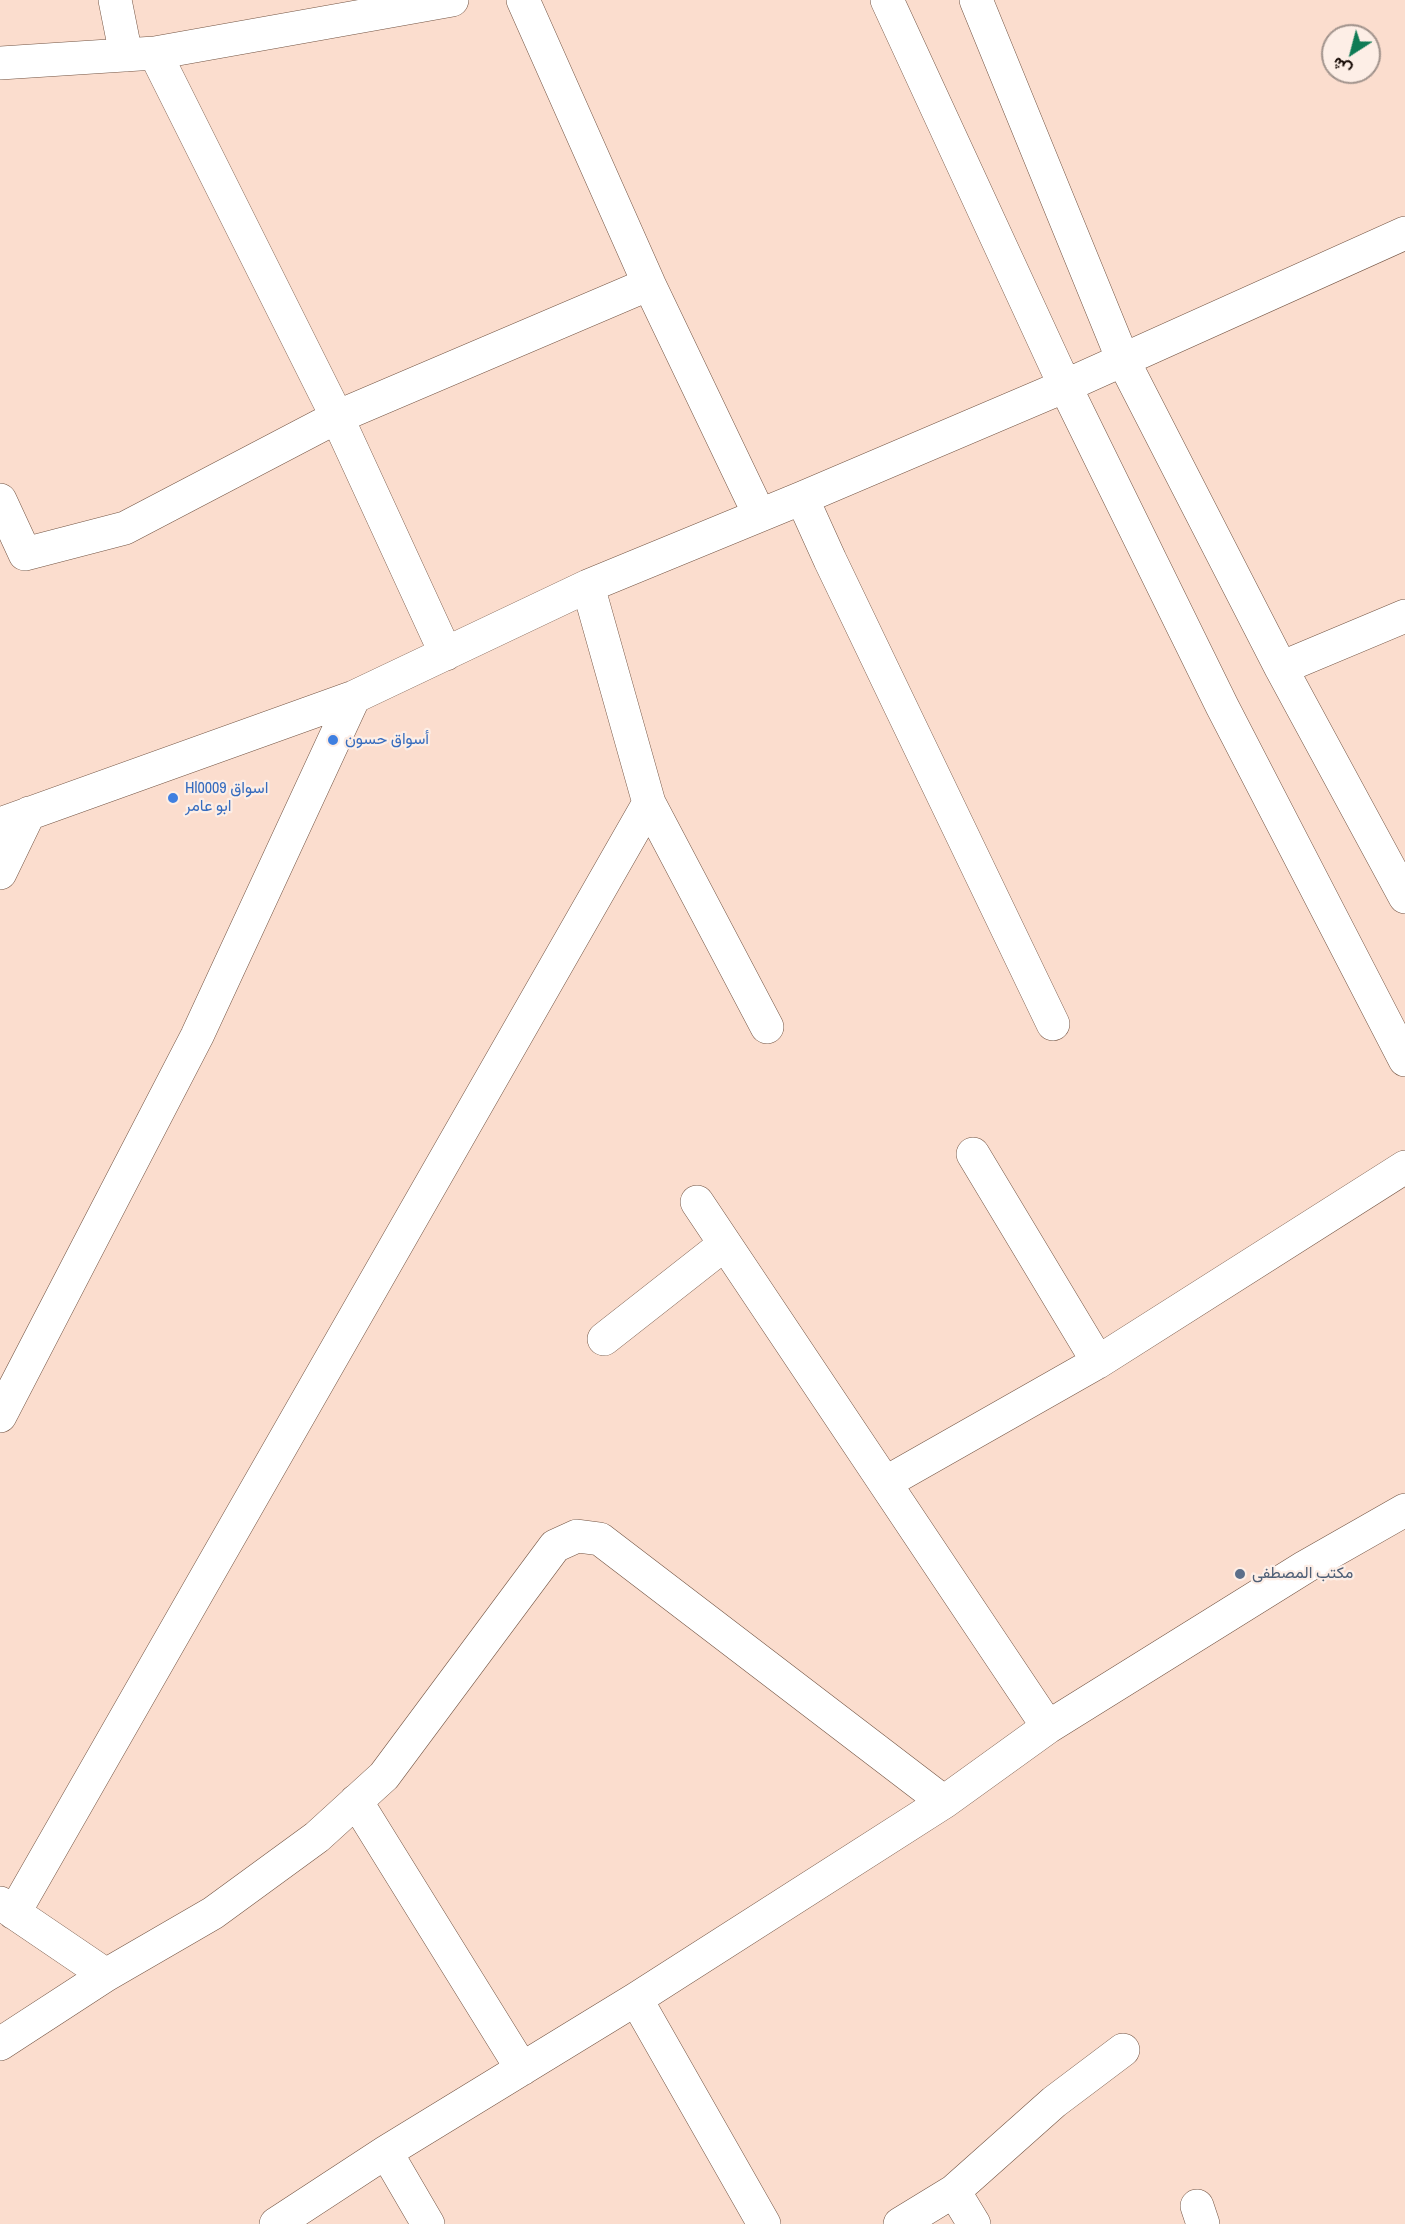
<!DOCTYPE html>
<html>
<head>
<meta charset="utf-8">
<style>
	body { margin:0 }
	#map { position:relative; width:1405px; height:2224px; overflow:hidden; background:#fbddce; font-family:"Archivo Narrow",Vazirmatn,sans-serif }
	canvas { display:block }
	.north { position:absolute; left:1321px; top:24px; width:60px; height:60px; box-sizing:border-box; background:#fdeee6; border:2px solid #a1938c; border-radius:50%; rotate:216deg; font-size:16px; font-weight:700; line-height:24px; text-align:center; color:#160a05 }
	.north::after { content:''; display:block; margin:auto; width:21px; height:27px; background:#0f7b55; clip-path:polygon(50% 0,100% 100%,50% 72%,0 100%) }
</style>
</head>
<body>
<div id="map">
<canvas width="1405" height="2224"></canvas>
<div class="north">ش</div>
</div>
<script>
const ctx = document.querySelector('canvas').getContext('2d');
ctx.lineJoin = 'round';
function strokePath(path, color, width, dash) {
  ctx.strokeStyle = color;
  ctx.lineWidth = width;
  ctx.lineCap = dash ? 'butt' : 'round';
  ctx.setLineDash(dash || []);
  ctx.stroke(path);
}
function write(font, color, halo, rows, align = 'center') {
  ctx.font = font + ' "Archivo Narrow",Vazirmatn,sans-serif';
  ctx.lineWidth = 4.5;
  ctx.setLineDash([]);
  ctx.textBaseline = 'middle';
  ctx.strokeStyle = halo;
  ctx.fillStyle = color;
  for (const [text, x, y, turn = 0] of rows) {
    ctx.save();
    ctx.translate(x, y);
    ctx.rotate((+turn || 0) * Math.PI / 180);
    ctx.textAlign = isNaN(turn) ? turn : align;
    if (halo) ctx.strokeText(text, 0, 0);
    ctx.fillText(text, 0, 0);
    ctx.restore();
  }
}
const minor = new Path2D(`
	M115 0 126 55
	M523 0 649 284 759 514
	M887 0 1065 386 1222 706 1405 1060
	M976 0 1123 360 1281 668 1405 897
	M155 53 337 417 446 654
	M0 63 155 53 452 0
	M802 498 830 560 1053 1024
	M0 500 25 554 125 528 337 417 649 284
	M588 586 649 803 767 1027
	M1281 668 1405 616
	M0 824 354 697 588 586 802 498 1065 386 1405 233
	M0 873 29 813
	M973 1154 1098 1362
	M697 1202 1048 1727
	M604 1339 725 1244
	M0 1416 197 1036 354 697
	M885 1483 1098 1362 1405 1167
	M356 1801 522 2069
	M0 1903 106 1975
	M14 1913 649 803
	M636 1999 764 2224
	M0 2044 106 1975 213 1913 317 1837 384 1776 555 1546 577 1536 600 1539 944 1802
	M386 2152 428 2224
	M954 2191 974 2224
	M1197 2206 1203 2224
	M276 2224 386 2152 636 1999 944 1802 1048 1727 1305 1567 1405 1510
	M900 2224 954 2191 1054 2102 1123 2050`);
const markers = [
	[333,740,6,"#3f7fe0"],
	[173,798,6,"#3f7fe0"],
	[1240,1574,6,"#5c6f8a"]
];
const shopNames = [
	["أسواق حسون",345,740],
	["Hl0009 اسواق",185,789],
	["ابو عامر",185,807]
];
const serviceNames = [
	["مكتب المصطفى",1252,1574]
];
strokePath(minor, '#735443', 34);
strokePath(minor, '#fff', 33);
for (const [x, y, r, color] of markers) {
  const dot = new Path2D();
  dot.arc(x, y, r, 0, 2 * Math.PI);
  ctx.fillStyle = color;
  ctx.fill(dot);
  strokePath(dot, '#fdeee6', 2);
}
write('16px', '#366cbe', '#fdeee6', shopNames, 'left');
write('16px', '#4e5e75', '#fdeee6', serviceNames, 'left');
</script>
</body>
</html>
